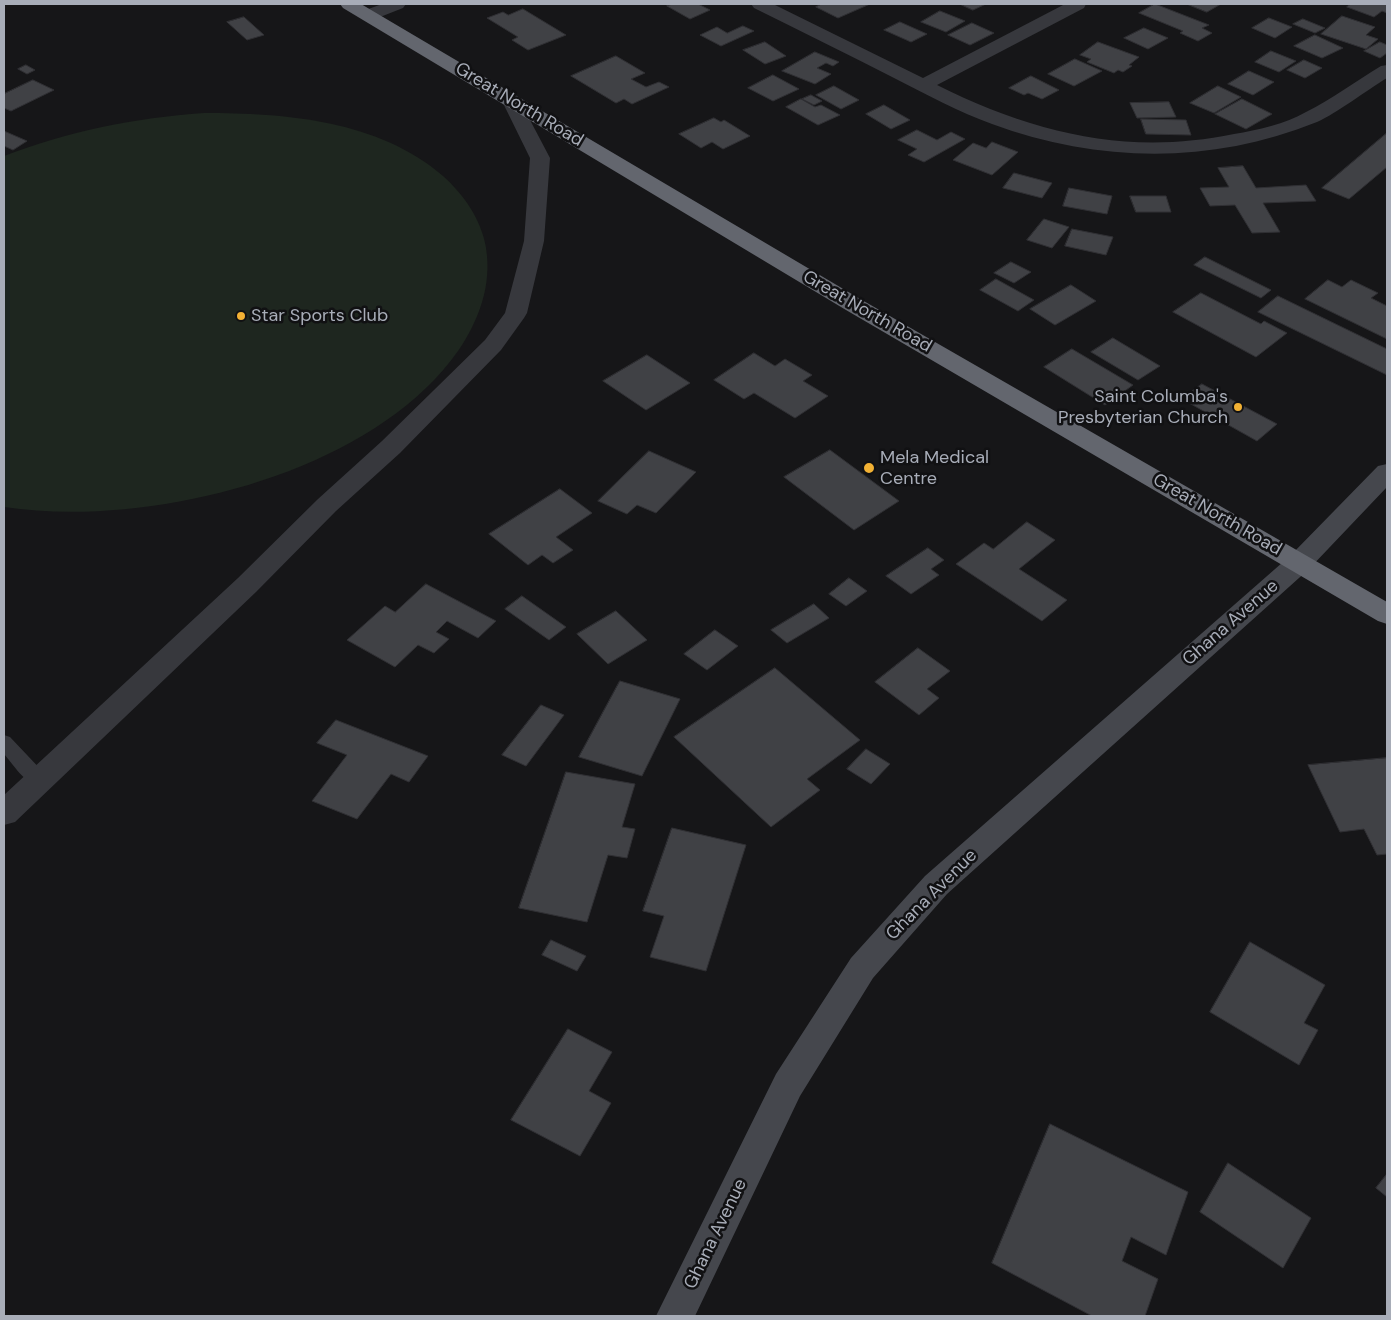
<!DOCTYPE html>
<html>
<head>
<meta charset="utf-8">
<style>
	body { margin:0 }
	#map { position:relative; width:1391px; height:1320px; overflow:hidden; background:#161618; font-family:"DM Sans",sans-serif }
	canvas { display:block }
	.frame { position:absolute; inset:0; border:5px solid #a8adb8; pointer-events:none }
</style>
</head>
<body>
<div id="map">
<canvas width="1391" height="1320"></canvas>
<div class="frame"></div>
</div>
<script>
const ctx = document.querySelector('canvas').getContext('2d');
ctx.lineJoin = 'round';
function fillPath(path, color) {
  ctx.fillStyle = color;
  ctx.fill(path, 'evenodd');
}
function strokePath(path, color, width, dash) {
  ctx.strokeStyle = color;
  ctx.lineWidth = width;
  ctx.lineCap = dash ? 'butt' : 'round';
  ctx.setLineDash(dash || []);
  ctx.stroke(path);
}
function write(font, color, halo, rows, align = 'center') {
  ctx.font = font + ' "DM Sans",sans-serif';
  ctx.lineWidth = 5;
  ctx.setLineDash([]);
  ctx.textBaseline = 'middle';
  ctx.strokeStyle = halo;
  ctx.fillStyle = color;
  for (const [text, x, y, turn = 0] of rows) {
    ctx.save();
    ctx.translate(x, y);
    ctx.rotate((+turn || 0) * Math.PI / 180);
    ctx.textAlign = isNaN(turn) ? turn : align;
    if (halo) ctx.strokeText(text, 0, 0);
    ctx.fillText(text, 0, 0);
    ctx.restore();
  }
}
const green = new Path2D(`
	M204 113C285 113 378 120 443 176 464 195 481 219 486 248 492 285 479 320 458 351 371 475 147 529 4 507V156C69 131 134 118 204 113Z`);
const building = new Path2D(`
	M673 4H698L710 10 690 19 667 6Z
	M822 4H870L838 18 816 7Z
	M960 4H986L973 10Z
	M1155 4 1209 25 1202 28 1212 33 1198 41 1180 33 1183 31 1139 13Z
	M1187 4H1221L1207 12Z
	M1351 4H1385L1387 5V13L1382 11 1374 17 1347 7Z
	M523 9 566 35 528 50 512 40 518 37 487 18 503 12 508 15Z
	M940 11 965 21 946 32 921 22Z
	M1342 16 1375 27 1366 35 1378 39 1366 49 1321 34Z
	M244 17 264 35 247 40 227 22Z
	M1269 18 1292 27 1275 38 1252 28Z
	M1303 19 1325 28 1315 33 1293 24Z
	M900 22 927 34 911 42 884 30Z
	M972 23 994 33 970 45 948 35Z
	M743 26 754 31 721 46 700 35 717 27 727 33Z
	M1144 28 1168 38 1148 49 1124 38Z
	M1315 35 1343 48 1322 58 1294 46Z
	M765 42 786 56 765 64 743 50Z
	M1098 42 1139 57 1129 65 1132 66 1123 72 1118 70 1114 73 1087 62 1091 59 1080 55Z
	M1380 42 1387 45V53L1380 58 1364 51Z
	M1271 51 1296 61 1279 72 1255 62Z
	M815 52 839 62 833 66 826 63 817 68 831 74 815 84 782 71Z
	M616 56 645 73 631 79 646 87 659 82 669 87 632 104 624 99 616 103 571 76Z
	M1075 59 1102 71 1074 86 1048 74Z
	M1304 60 1322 68 1305 78 1287 70Z
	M26 65 35 70 27 74 18 69Z
	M1249 71 1274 82 1253 95 1228 84Z
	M773 75 799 89 773 101 748 88Z
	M1031 76 1059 90 1042 99 1028 93 1024 95 1009 88Z
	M33 80 54 90 11 111 4 108V94Z
	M834 86 859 100 841 109 816 95Z
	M1218 86 1241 97 1214 113 1190 103Z
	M811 95 822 101 814 105 802 99Z
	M801 99 815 107 821 105 840 115 818 125 786 107Z
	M1242 99 1272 114 1246 129 1215 114Z
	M1169 102 1176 117 1137 118 1130 103Z
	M884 105 910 120 891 129 866 114Z
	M714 118 721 122 724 120 750 136 723 149 712 142 701 148 679 134Z
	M1141 119 1186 120 1191 135 1146 134Z
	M917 130 937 140 951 132 965 139 924 162 908 155 917 149 898 140Z
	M4 131 27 141 13 150 4 146Z
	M1387 133V167L1349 199 1322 188Z
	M992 142 1018 152 992 175 953 160 973 143 986 148Z
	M1243 166 1256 188 1306 185 1316 201 1263 203 1280 232 1252 233 1235 205 1210 206 1200 188 1229 187 1218 168Z
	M1014 173 1052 183 1042 198 1003 188Z
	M1069 188 1112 196 1107 214 1063 206Z
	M1130 196H1166L1171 212H1136Z
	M1044 219 1069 227 1052 248 1027 240Z
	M1072 229 1113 237 1106 255 1065 246Z
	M1205 257 1271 290 1261 298 1194 265Z
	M1011 262 1031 272 1014 283 994 273Z
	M996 279 1034 300 1018 311 980 290Z
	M1328 280 1342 287 1351 280 1378 293 1371 298 1387 306V339L1305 299Z
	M1071 285 1096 301 1055 325 1030 309Z
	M1201 293 1261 324 1264 321 1287 333 1256 357 1173 312Z
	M1278 296 1387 349V375L1258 312Z
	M1113 338 1160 366 1138 380 1091 352Z
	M1072 349 1133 385 1105 405 1044 367Z
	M754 353 775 366 785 359 812 375 803 381 828 396 795 418 754 393 744 399 714 380Z
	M647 355 690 383 646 410 603 381Z
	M1202 384 1277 424 1257 441 1182 399Z
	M830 450 899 501 854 530 784 477Z
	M649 451 696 472 656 513 637 505 627 514 598 501Z
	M560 489 592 513 556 537 573 550 553 563 542 555 528 565 489 534Z
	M1027 522 1055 540 1019 569 1067 600 1042 621 956 564 984 543 993 549Z
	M928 548 944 560 931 569 939 575 911 594 886 576Z
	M849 578 867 591 846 606 829 594Z
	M426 584 496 621 478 638 447 621 436 632 449 639 434 653 418 645 395 667 347 640 385 606 395 612Z
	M522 596 566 627 549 640 505 609Z
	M814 604 829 618 787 643 771 630Z
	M616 611 647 640 608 664 577 634Z
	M715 630 738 646 707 670 684 654Z
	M918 648 950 671 927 689 939 698 919 715 875 682Z
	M775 668 860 740 807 779 820 790 771 827 674 737Z
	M620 681 680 699 642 776 579 757Z
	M541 705 564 715 526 766 502 755Z
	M336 720 428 756 409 782 391 774 357 819 312 801 347 755 317 743Z
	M866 749 890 764 871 784 847 769Z
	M1387 758V854L1377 855 1364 829 1340 832 1308 765Z
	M566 772 635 784 622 827 635 829 627 858 608 855 587 922 519 908Z
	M672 828 746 845 706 971 650 957 664 916 643 911Z
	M551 940 586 956 577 971 542 955Z
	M1250 942 1325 985 1304 1023 1318 1030 1299 1065 1210 1012Z
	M568 1029 612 1052 589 1091 611 1103 580 1156 511 1120Z
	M1050 1124 1188 1192 1166 1255 1131 1237 1122 1261 1158 1279 1145 1316H1092L992 1263Z
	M1228 1163 1311 1218 1283 1268 1200 1212Z
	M1387 1174V1197L1376 1188Z`);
const lane = new Path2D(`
	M4 735 10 737 45 774 47 779 45 784C28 790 14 765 4 754Z`);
const street = new Path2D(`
	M382 4H406L403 8 375 19 369 20 363 19 360 15 363 11Z
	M751 4H773L923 78 1065 4H1086L1084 8 937 85C1033 133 1127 156 1234 134 1258 130 1285 124 1306 112 1332 99 1356 81 1381 66L1387 65V78C1367 90 1337 113 1317 122 1210 165 1099 163 992 124 959 112 927 95 896 79 849 55 801 31 754 8Z
	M511 95 518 97 520 101 550 158 544 241 527 313 524 318 501 350 400 453 336 511 256 592 15 822 4 825V795L238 578 318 499 382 441 485 340 505 313 524 241 530 158 502 101 504 97Z`);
const secondary = new Path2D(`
	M1387 464V487L1309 569 947 894 873 978 800 1096 695 1316H656L776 1074 851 958 925 876 1291 555 1378 466Z`);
const highway = new Path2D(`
	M340 4H361L862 300 1387 602V624L1378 621 846 310 343 8Z`);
const markers = [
	[241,316,5,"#f2b134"],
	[1238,407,5,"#f2b134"],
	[869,468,6,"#f2b134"]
];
const streetNames = [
	["Great North Road",519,105,31],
	["Great North Road",867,312,30],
	["Great North Road",1217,515,30],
	["Ghana Avenue",1231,623,-41],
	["Ghana Avenue",932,895,-45],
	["Ghana Avenue",716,1234,-64]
];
const poiNames = [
	["Star Sports Club",251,316],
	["Saint Columba's",1228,397,"right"],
	["Presbyterian Church",1228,418,"right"],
	["Mela Medical",880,458],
	["Centre",880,479]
];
fillPath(green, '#1e261f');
fillPath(building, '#404145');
strokePath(building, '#303034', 1);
fillPath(lane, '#37383d');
fillPath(street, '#37383d');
fillPath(secondary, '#45474d');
fillPath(highway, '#63666e');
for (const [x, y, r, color] of markers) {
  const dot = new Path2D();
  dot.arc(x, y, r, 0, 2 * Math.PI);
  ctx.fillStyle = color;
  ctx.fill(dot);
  strokePath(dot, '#111113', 2);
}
write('18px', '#a8adb8', '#111113', streetNames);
write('18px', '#a8adb8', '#111113', poiNames, 'left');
</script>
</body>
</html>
